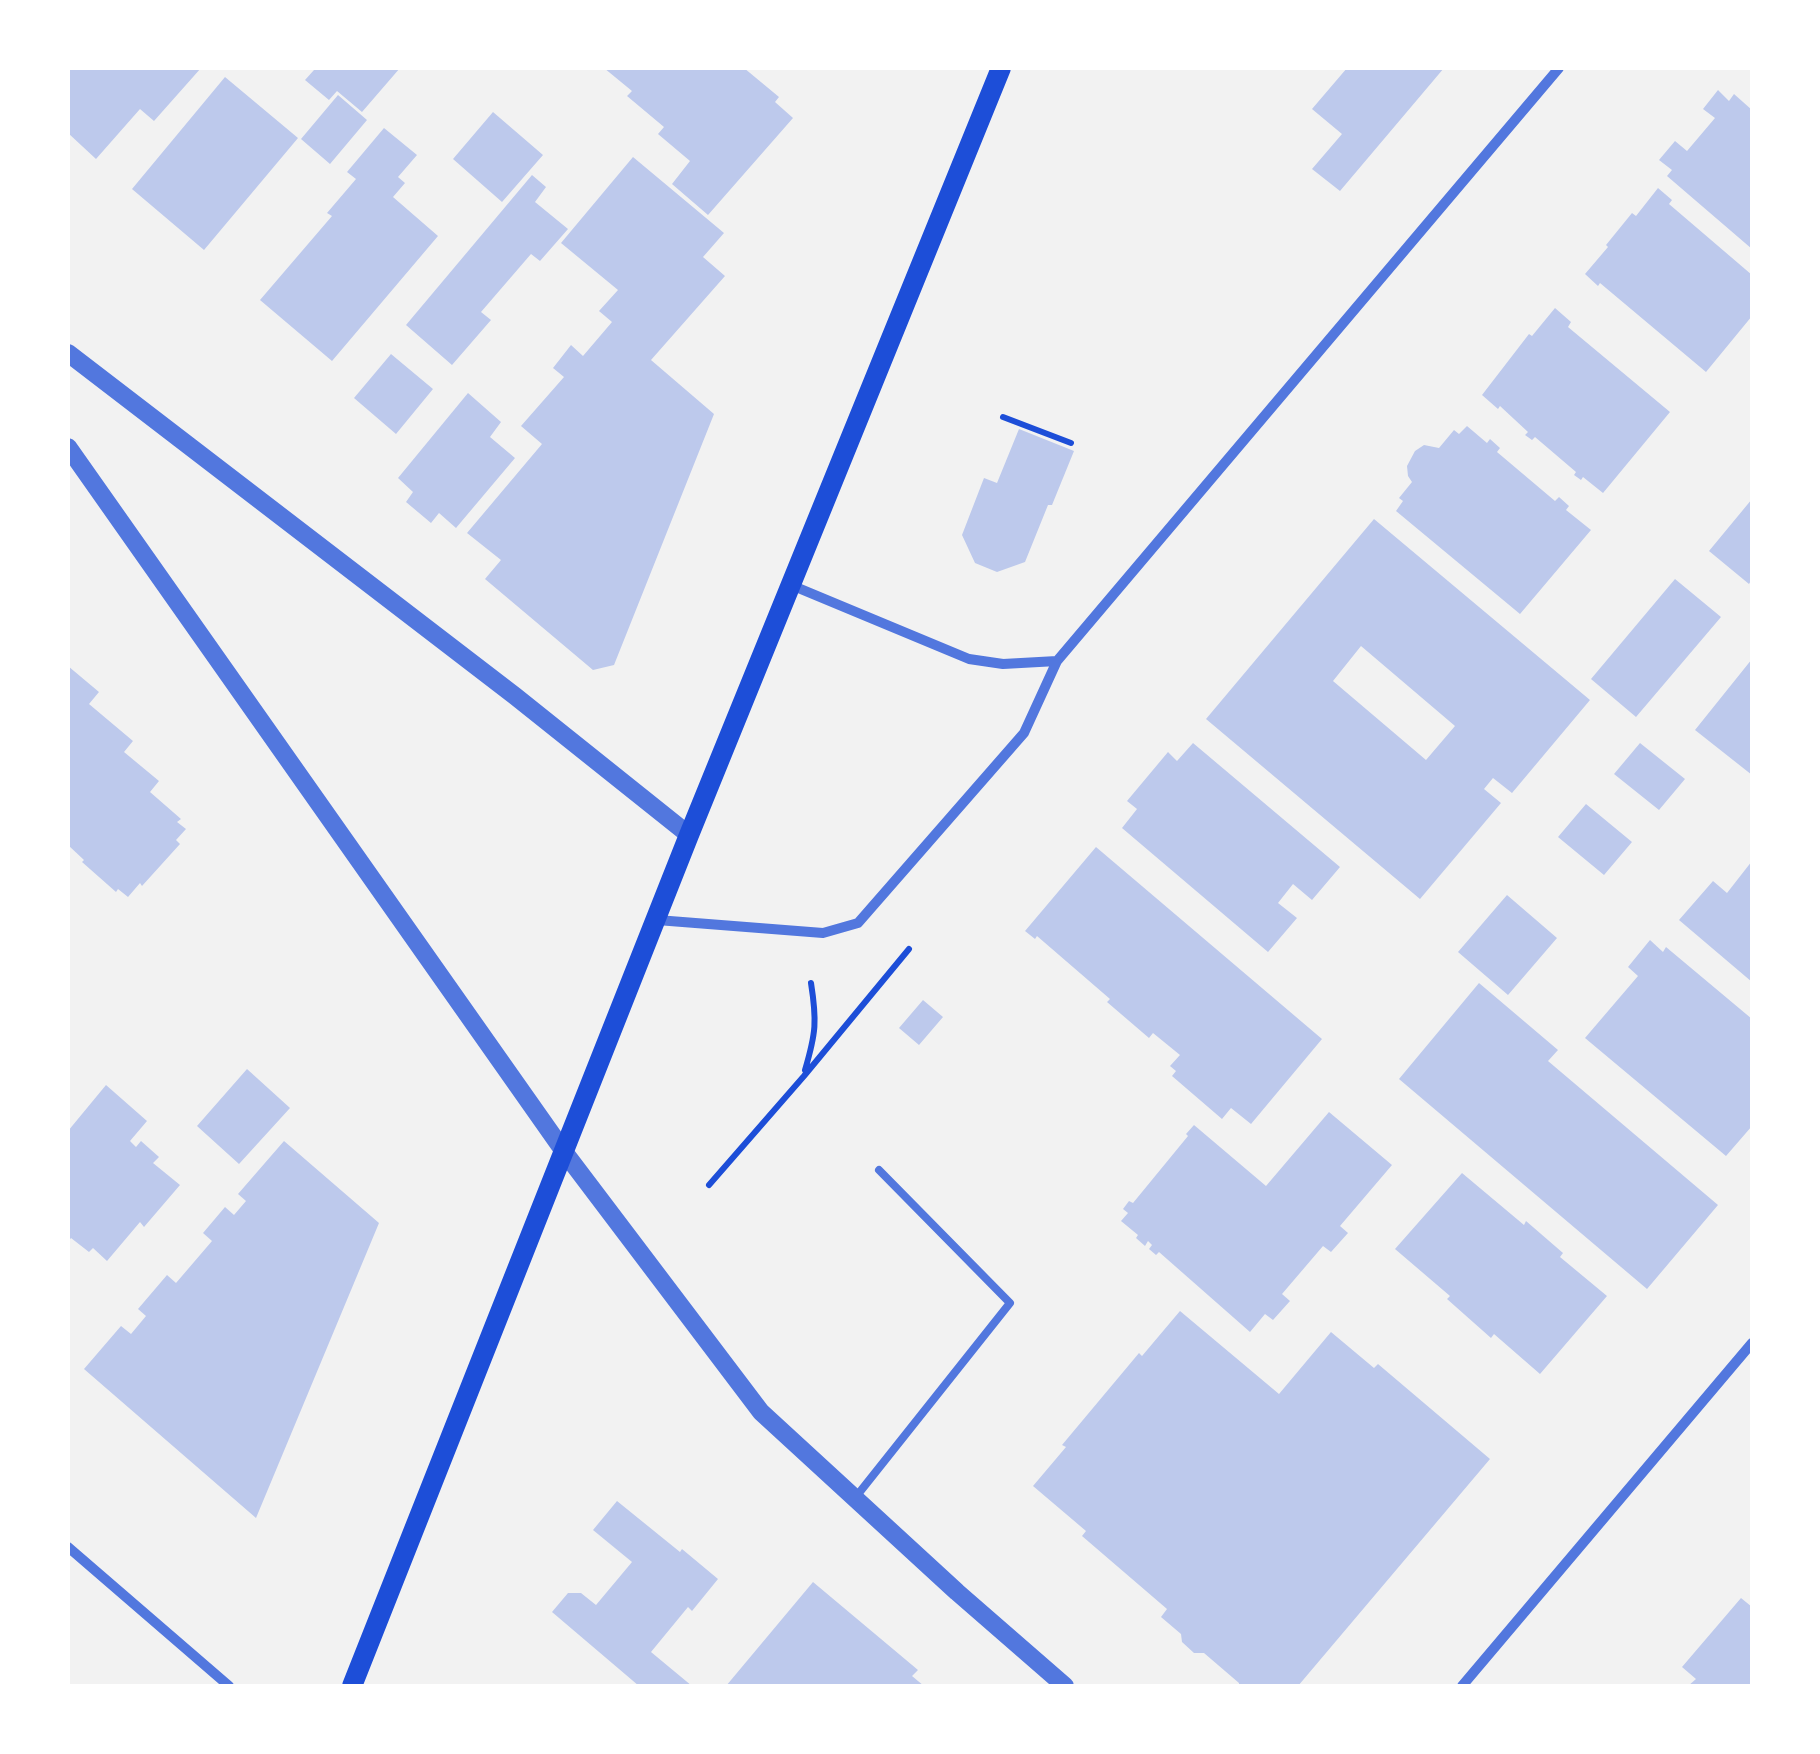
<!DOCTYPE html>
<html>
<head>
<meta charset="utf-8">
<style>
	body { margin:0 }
	#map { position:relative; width:1820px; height:1754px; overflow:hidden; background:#f2f2f2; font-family:"DM Sans",sans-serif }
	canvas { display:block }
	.frame { position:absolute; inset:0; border:70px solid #fff; pointer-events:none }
</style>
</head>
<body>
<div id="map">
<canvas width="1820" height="1754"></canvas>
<div class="frame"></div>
</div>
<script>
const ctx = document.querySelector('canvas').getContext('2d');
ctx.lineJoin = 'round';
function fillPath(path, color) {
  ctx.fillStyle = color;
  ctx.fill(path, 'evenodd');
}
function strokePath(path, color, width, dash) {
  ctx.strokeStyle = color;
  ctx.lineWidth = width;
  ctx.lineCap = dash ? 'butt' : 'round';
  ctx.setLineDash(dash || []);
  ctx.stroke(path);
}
const building = new Path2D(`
	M68 68H201L154 121 140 109 96 159 68 133Z
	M311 68H400L362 112 337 91 329 100 305 80 314 70Z
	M604 68H744L779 97 775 102 793 118 708 215 672 184 690 161 658 134 664 127 627 96 632 91Z
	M1347 68H1444L1340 191 1312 169 1342 134 1312 109Z
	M225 77 298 138 204 250 132 189Z
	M1718 90 1729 101 1734 94 1752 110V249L1667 176 1672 170 1659 160 1675 141 1687 151 1715 118 1703 109Z
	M338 95 367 120 330 164 301 139Z
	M493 112 543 155 502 202 453 159Z
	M384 128 417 155 398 177 405 183 393 197 438 236 332 361 260 300 332 216 327 213 356 179 347 172Z
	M633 157 724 233 703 257 725 276 651 360 714 414 614 665 593 670 485 579 501 560 467 533 542 444 521 426 564 377 553 368 571 345 583 356 612 322 599 311 618 290 561 243Z
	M532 175 546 187 535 202 568 229 540 261 531 254 481 312 491 320 452 365 406 325Z
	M1658 188 1672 200 1669 204 1752 275V316L1706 372 1600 283 1598 286 1585 274 1608 247 1606 245 1632 213 1636 216Z
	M1555 308 1571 322 1568 327 1670 412 1603 493 1583 477 1581 480 1574 475 1576 472 1535 437 1532 440 1525 435 1528 432 1500 406 1498 409 1482 395 1529 334 1532 336Z
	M391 354 433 389 396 434 354 398Z
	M468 393 501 422 490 437 515 458 456 528 439 513 431 523 406 502 413 492 398 478Z
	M1467 426 1487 443 1490 439 1500 448 1497 452 1555 501 1559 497 1569 506 1566 510 1591 530 1520 614 1396 511 1403 501 1399 498 1412 482 1408 476 1407 466 1415 451 1424 445 1439 448 1454 430 1459 434Z
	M1019 429 1074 451 1052 505H1048L1025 562 997 572 975 563 962 535 984 478 997 483Z
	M1752 499V579L1749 584 1709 551Z
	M1374 519 1590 700 1512 793 1493 778 1484 789 1501 803 1420 899 1206 719ZM1361 646 1455 726 1426 760 1333 681Z
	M1675 579 1721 617 1636 717 1591 679Z
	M1752 659V775L1695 730Z
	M68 666 99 692 89 704 133 741 124 752 159 781 150 792 181 819 177 822 186 829 176 840 180 844 142 886 140 883 128 897 118 889 116 892 82 862 84 860 68 845Z
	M1193 743 1340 867 1312 900 1293 884 1278 903 1297 918 1268 952 1122 828 1137 809 1127 801 1168 752 1177 761Z
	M1640 743 1685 779 1659 810 1614 774Z
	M1586 804 1632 842 1604 875 1558 837Z
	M1096 847 1322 1039 1251 1124 1231 1108 1222 1119 1172 1076 1176 1071 1170 1066 1180 1055 1153 1033 1149 1038 1107 1002 1110 999 1037 936 1035 939 1025 931Z
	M1752 861V982L1679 920 1713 881 1727 893Z
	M1507 895 1557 938 1508 995 1458 952Z
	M1650 940 1663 952 1666 947 1752 1019V1126L1726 1156 1585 1038 1638 976 1628 967Z
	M1479 983 1558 1050 1548 1061 1718 1205 1647 1289 1399 1079Z
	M923 1000 943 1017 919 1045 899 1028Z
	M247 1069 290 1108 239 1164 197 1126Z
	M106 1085 147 1121 130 1141 136 1147 141 1141 159 1157 153 1163 180 1185 144 1227 140 1222 107 1261 93 1248 89 1252 71 1238 68 1242V1131Z
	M1329 1112 1392 1165 1340 1226 1348 1233 1331 1252 1323 1246 1282 1294 1290 1301 1273 1320 1265 1314 1250 1332 1159 1252 1156 1255 1149 1249 1152 1245 1148 1241 1145 1246 1136 1238 1138 1235 1121 1221 1128 1213 1123 1209 1129 1201 1133 1203 1188 1136 1186 1134 1194 1125 1266 1186Z
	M284 1141 379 1223 256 1518 84 1369 121 1326 131 1334 146 1316 138 1309 167 1275 176 1283 212 1241 203 1233 225 1207 234 1215 246 1201 238 1194Z
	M1462 1173 1524 1225 1526 1221 1563 1253 1560 1257 1607 1296 1540 1374 1494 1334 1491 1338 1447 1299 1450 1296 1395 1249Z
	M1180 1311 1279 1394 1331 1332 1374 1368 1378 1364 1490 1459 1298 1686H1239V1683L1204 1653H1194L1182 1642 1181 1634 1161 1617 1167 1609 1082 1536 1086 1531 1033 1486 1066 1447 1062 1445 1139 1353 1142 1356Z
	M617 1501 680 1552 682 1549 718 1579 692 1611 688 1607 651 1652 692 1686H639L552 1612 568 1593H581L596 1605 632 1562 593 1530Z
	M813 1582 918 1670 912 1676 924 1686H726Z
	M1741 1598 1752 1607V1686H1688L1696 1679 1682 1667Z`);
const path = new Path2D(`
	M1003 417 1071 443
	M805 1070C816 1033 817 1021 811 983
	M709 1185 804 1076 909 949`);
const service = new Path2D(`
	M855 1498 1010 1303 879 1170`);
const minor = new Path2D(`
	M791 585 969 659 1003 664 1057 661
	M657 920 823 933 858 923 1024 733 1057 661 1559 68
	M68 1547 229 1686
	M1462 1686 1752 1343`);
const tertiary = new Path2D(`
	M68 353 515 696 689 835
	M68 447 565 1153 761 1412 957 1592 1065 1686`);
const secondary = new Path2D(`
	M352 1686 689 835 1001 68`);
fillPath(building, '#bdc9ec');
strokePath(path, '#1d4ed8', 6);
strokePath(service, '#5277de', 8);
strokePath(minor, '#5277de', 10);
strokePath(tertiary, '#5277de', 18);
strokePath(secondary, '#1d4ed8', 20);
</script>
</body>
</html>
